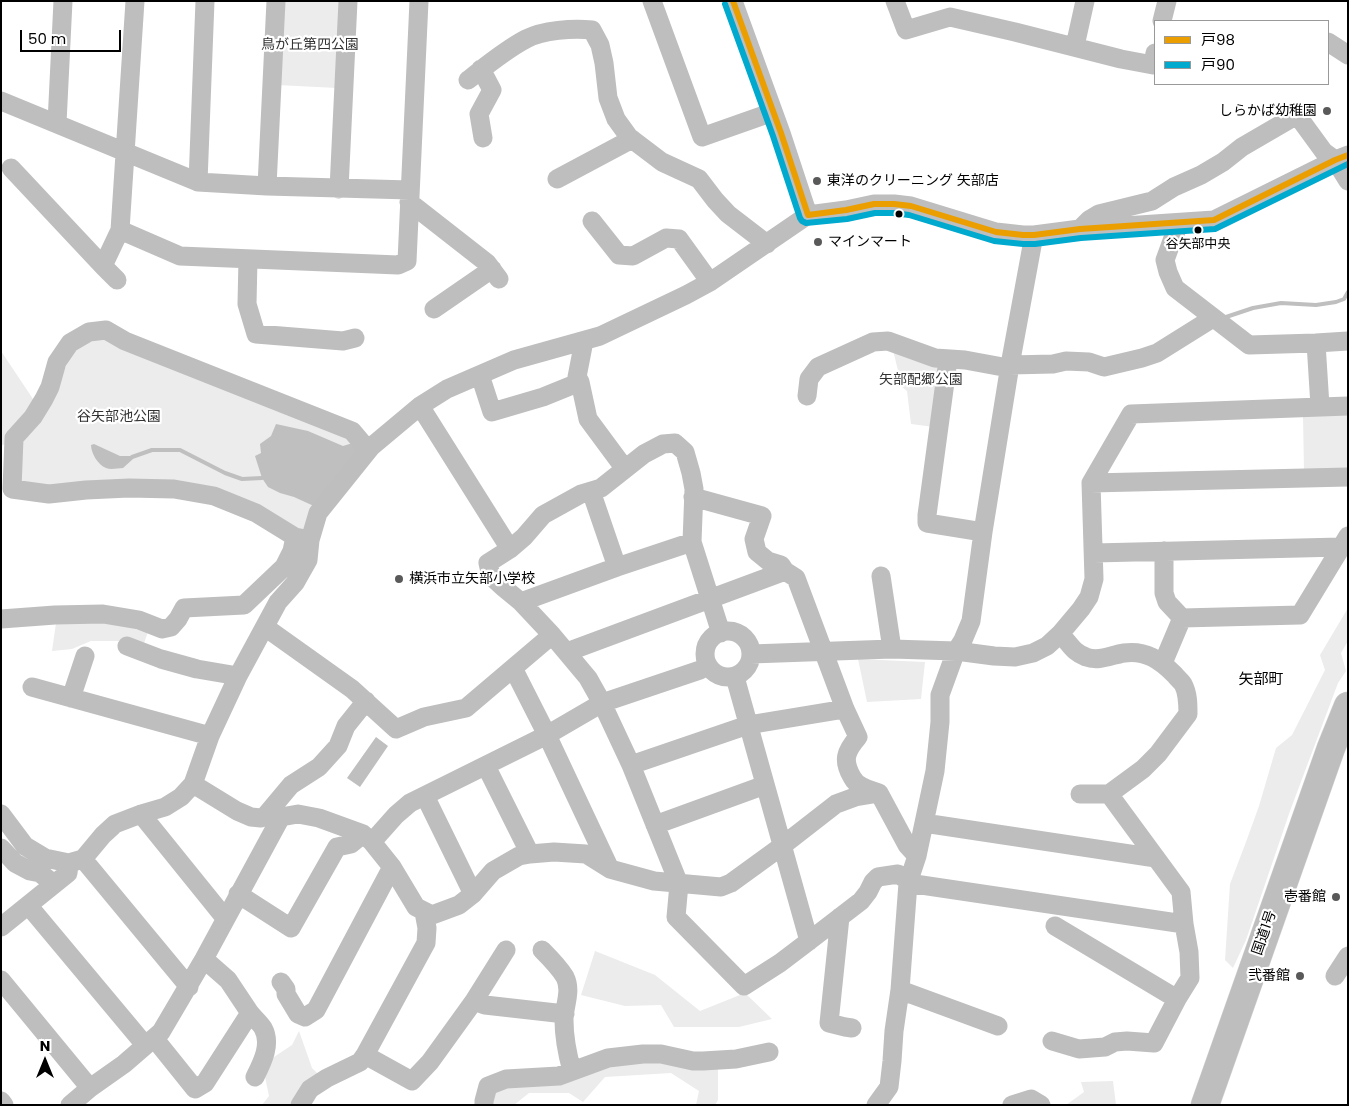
<!DOCTYPE html>
<html>
<head>
<meta charset="utf-8">
<style>
	body { margin:0 }
	#map { position:relative; width:1349px; height:1106px; overflow:hidden; background:#fff; font-family:Poppins,"Noto Sans JP",sans-serif }
	canvas { display:block }
	.frame { position:absolute; inset:0; border:2px solid #000; pointer-events:none }
	.legend { position:absolute; left:1154px; top:20px; width:175px; height:65px; box-sizing:border-box; background:#fff; border:1px solid #999; margin:0; padding:6px 9px; list-style:none; font-size:15px; color:#000 }
	.legend li { display:flex; align-items:center; gap:10px; height:25px }
	.legend b { width:25px; border:1px solid #999 }
	.north { position:absolute; left:20px; top:1036px; width:50px; height:50px; -webkit-text-stroke:4px #fff; paint-order:stroke; rotate:0deg; font-size:14px; font-weight:700; line-height:20px; text-align:center; color:#000 }
	.north::after { content:''; display:block; margin:auto; width:18px; height:22px; background:#000; clip-path:polygon(50% 0,100% 100%,50% 72%,0 100%) }
	.scale { position:absolute; left:20px; top:30px; width:101px; height:22px; box-sizing:border-box; border:2px solid #000; border-top:0; padding-left:6px; font-size:15px; line-height:18px; white-space:nowrap; color:#000; -webkit-text-stroke:4px #fff; paint-order:stroke }
</style>
</head>
<body>
<div id="map">
<canvas width="1349" height="1106"></canvas>
<div class="frame"></div>
<ul class="legend">
<li><b style="height:6px;background:#eb9e00"></b>戸98</li>
<li><b style="height:6px;background:#00a9ce"></b>戸90</li>
</ul>
<div class="north">N</div>
<div class="scale">50 m</div>
</div>
<script>
const ctx = document.querySelector('canvas').getContext('2d');
ctx.lineJoin = 'round';
function fillPath(path, color) {
  ctx.fillStyle = color;
  ctx.fill(path, 'evenodd');
}
function strokePath(path, color, width, dash) {
  ctx.strokeStyle = color;
  ctx.lineWidth = width;
  ctx.lineCap = dash ? 'butt' : 'round';
  ctx.setLineDash(dash || []);
  ctx.stroke(path);
}
function write(font, color, halo, rows, align = 'center') {
  ctx.font = font + ' Poppins,"Noto Sans JP",sans-serif';
  ctx.lineWidth = 4.5;
  ctx.setLineDash([]);
  ctx.textBaseline = 'middle';
  ctx.strokeStyle = halo;
  ctx.fillStyle = color;
  for (const [text, x, y, turn = 0] of rows) {
    ctx.save();
    ctx.translate(x, y);
    ctx.rotate((+turn || 0) * Math.PI / 180);
    ctx.textAlign = isNaN(turn) ? turn : align;
    if (halo) ctx.strokeText(text, 0, 0);
    ctx.fillText(text, 0, 0);
    ctx.restore();
  }
}
const green = new Path2D(`
	M285 1H341L337 88 277 85Z
	M102 333 351 434 361 449 304 532 217 492 17 486 20 442 55 388 75 348Z
	M893 350 941 365 934 427 911 424 907 391 902 387Z
	M1 351 35 402 5 444 1 446Z
	M1348 414V470L1304 471 1303 416Z
	M1348 608V641L1341 653 1346 671 1338 683 1290 811 1246 940 1233 968 1225 960 1230 884 1246 842 1259 806 1276 748 1292 735 1325 670 1320 655Z
	M98 620 149 629 142 649 123 641H91L72 649 52 651 56 623Z
	M858 659 925 662 921 699 867 702Z
	M595 951 655 975 700 1011 745 993 772 1019 739 1027H674L661 1005 625 1006 581 995Z
	M299 1031 312 1068 320 1076 295 1105H262L269 1096 265 1077 268 1061 292 1045Z
	M718 1061V1100L715 1105H696L699 1091 671 1073 605 1077 583 1102 569 1093H529L514 1105H489L490 1088 609 1062Z
	M1113 1081 1116 1105H1066L1084 1092 1081 1082Z`);
const water = new Path2D(`
	M276 424 308 431 343 446 356 442 361 449 316 507 294 497 280 493 268 487 262 478 255 456 261 453 260 444 271 436Z
	M94 444 120 456H132L133 459 123 468C118 468 111 470 106 468 98 465 91 453 91 445Z
	M376 737 388 746 360 787 347 778Z`);
const stream = new Path2D(`
	M1226 317 1253 308 1281 303 1316 305 1336 302 1344 299 1348 292
	M132 457 152 450H180L225 473 242 479 262 478`);
const minor = new Path2D(`
	M135 1 120 230 180 256 398 265 407 261 419 1
	M652 1 702 137 773 112
	M733 1 781 133 808 215
	M895 1 906 30 950 17 1015 32 1121 59 1153 65 1155 53
	M1162 21 1167 1
	M1328 42 1348 55
	M1075 46 1085 1
	M481 69 492 90 479 114 483 138
	M468 80C486 66 505 50 526 39 543 30 573 28 592 30L600 45 604 63 608 98 616 119 629 137 662 162 699 179 715 200 728 214 767 244
	M1 101 198 182 267 186 410 190
	M57 123 63 1
	M11 168 103 266 120 230
	M557 179 632 139
	M198 182 205 1
	M267 186 276 1
	M339 189 348 1
	M409 202 487 263 499 279
	M592 221 619 255 633 256 666 238 679 239 710 282
	M1180 223 1173 238 1165 260 1168 272 1175 288 1249 345 1316 343 1320 406
	M1080 229 1089 220 1099 214 1152 201 1174 187 1201 175 1223 162 1242 147 1297 115 1324 152 1335 160 1348 181
	M248 259 247 304 256 334 343 341 355 338
	M103 266 117 280
	M434 309 492 269
	M584 341 577 377 580 382 588 419 625 469
	M1316 343 1348 341
	M948 360 927 515V523L983 532
	M480 375 492 412 543 397 580 382
	M807 396 809 379 818 367 873 342 888 341 935 358 965 360 1003 367 1010 365 1053 364 1066 361 1089 362 1104 367 1142 358 1157 353 1213 318
	M420 406 510 549
	M1091 483 1348 477
	M591 491 617 567
	M693 497 762 516 754 539 757 552 768 561 781 565 785 571 796 578 845 709 858 737C846 751 842 760 852 777 854 781 858 785 863 787 868 790 874 791 879 793L907 845 917 856
	M310 540 295 537 256 513 214 496 174 489 129 488 86 490 49 494 12 489 14 438 33 417 44 399 50 387 57 362 70 343 89 332 106 330 125 341 352 431 363 444 371 447
	M1164 551V593L1167 602 1182 618 1300 615 1348 536
	M1094 553 1341 547
	M881 576 892 649
	M521 602 617 567 692 542
	M1 619 55 615 103 614 139 620 162 629 171 627 178 619 184 608 244 605 284 567 292 551 295 537
	M265 627 352 689 396 729 424 717 466 708 552 635
	M705 654a23 23 0 1 1 46 0a23 23 0 1 1-46 0Z
	M721 633 692 542 694 489 691 473 685 452 675 443 663 444 644 454 601 488 581 494 543 515 524 537 510 549 488 563 491 576 504 588 521 602 552 635 588 678 602 703 631 765 679 884 676 917 744 986 780 963 809 941 861 901 868 892 873 882 878 877 898 874 904 878 908 883 1184 924
	M1060 634C1070 643 1072 652 1086 657 1099 662 1111 655 1124 653 1146 650 1160 660 1175 675 1177 678 1181 681 1183 684 1188 693 1188 704 1188 714L1158 754 1143 769 1109 794
	M127 646 161 659 197 669 238 676
	M567 652 785 571
	M751 654 892 649 956 651 994 656 1015 657 1033 653 1047 646 1060 634 1081 609 1089 597 1094 579 1091 483 1131 414 1348 406
	M1163 663 1182 618
	M513 668 547 735 610 869
	M735 677 809 941
	M32 687 210 736
	M71 698 85 656
	M631 765 748 725 845 709
	M486 766 530 854
	M193 784 237 811 251 817 261 818 265 816 281 817 298 814 319 818 363 834 372 842 392 867 416 907 432 915 459 905 473 894 493 871 519 856 530 854 554 852 586 854 610 869 654 881 721 887 731 883 782 846 836 804 855 797 879 793
	M425 796 473 894
	M1 814 25 846 45 858 69 863 83 859 103 835 115 824 141 814 165 807 181 797 193 784 210 736 238 676 278 602 295 583 308 560 310 540 318 513 371 447 420 406 447 389 514 360 600 336 686 295 710 282 808 215 846 210 874 204H894L911 206 996 232 1023 235H1034L1080 229 1214 220 1335 160 1348 155
	M141 814 225 918
	M265 816 291 785 319 767 338 746 346 726 366 701
	M924 823 1156 858
	M655 825 765 785
	M372 842 396 815 410 803 547 735 602 703 700 670 708 665
	M1 848 15 863 30 871 40 873 54 884
	M83 859 189 987
	M238 894 291 928 337 847 351 844 363 834
	M28 905 145 1045
	M840 917 829 1023 845 1027 852 1028
	M1055 926 1177 999 1190 978 1189 952 1184 924 1181 892 1109 794H1080
	M1 927 68 873 69 863
	M542 950C550 958 559 967 565 977 572 991 564 1006 564 1020 564 1038 567 1053 572 1071
	M1335 976 1348 956
	M1 980 90 1088
	M281 982 286 989V994L298 1014 305 1017 316 1010 392 867
	M900 990 998 1026
	M474 1001 506 950
	M250 1013C254 1018 260 1023 263 1028 272 1044 262 1063 255 1077
	M154 1038 195 1089 205 1083 250 1013 228 980 204 959
	M1052 1041 1079 1049 1105 1047 1115 1042 1127 1041 1154 1043 1177 999
	M365 1055 412 1081 430 1062 474 1001 485 1005 565 1014
	M1 1101 4 1105
	M70 1105 90 1088 124 1064 161 1032 204 959 281 817
	M300 1105 310 1089 327 1078 360 1062 365 1055 426 943 427 928 424 912
	M484 1105V1101L488 1086 506 1079 559 1076 608 1058 643 1054H661L693 1061H703L736 1059 769 1052
	M876 1105 889 1087 892 1061 894 1031 900 990 908 883 917 856 935 771 940 722V695L956 651 963 640 971 621 983 532 1010 365 1034 235
	M1012 1105 1031 1099 1041 1105`);
const highway = new Path2D(`
	M1205 1105 1331 748 1348 706`);
const bus1 = new Path2D(`
	M733 1 781 133 808 215 846 210 874 204H894L911 206 996 232 1023 235H1034L1080 229 1214 220 1335 160 1348 155`);
const bus2 = new Path2D(`
	M725 4 773 136 800 218 802 221 806 223 847 219 875 213H893L909 215 994 241 1023 244H1035L1081 238 1215 229 1348 164`);
const markers = [
	[1327,111,5,"#595959"],
	[817,181,5,"#595959"],
	[899,214,4.5,"#000"],
	[1198,230,4.5,"#000"],
	[818,242,5,"#595959"],
	[399,579,5,"#595959"],
	[1336,897,5,"#595959"],
	[1300,976,5,"#595959"]
];
const busNames = [
	["谷矢部中央",1198,245]
];
const parkNames = [
	["鳥が丘第四公園",310,45],
	["矢部配郷公園",921,380],
	["谷矢部池公園",119,417]
];
const poiNames = [
	["しらかば幼稚園",1317,111],
	["東洋のクリーニング 矢部店",827,181,"left"],
	["マインマート",828,242,"left"],
	["横浜市立矢部小学校",409,579,"left"],
	["壱番館",1326,897],
	["弐番館",1290,976]
];
const streetNames = [
	["国道1号",1265,933,-71]
];
const neighbourhoodNames = [
	["矢部町",1261,680]
];
fillPath(green, '#ececec');
fillPath(water, '#bfbfbf');
strokePath(stream, '#bfbfbf', 4);
strokePath(highway, '#dbdbdb', 29);
strokePath(minor, '#bebebe', 19);
strokePath(highway, '#bebebe', 28);
strokePath(bus1, '#eb9e00', 6);
strokePath(bus2, '#00a9ce', 6);
for (const [x, y, r, color] of markers) {
  const dot = new Path2D();
  dot.arc(x, y, r, 0, 2 * Math.PI);
  ctx.fillStyle = color;
  ctx.fill(dot);
  strokePath(dot, '#fff', 2);
}
write('13px', '#000', '#fff', busNames);
write('14px', '#333', '#fff', parkNames);
write('14px', '#000', '#fff', poiNames, 'right');
write('14px', '#000', '#fff', streetNames);
write('15px', '#000', '#fff', neighbourhoodNames);
</script>
</body>
</html>
